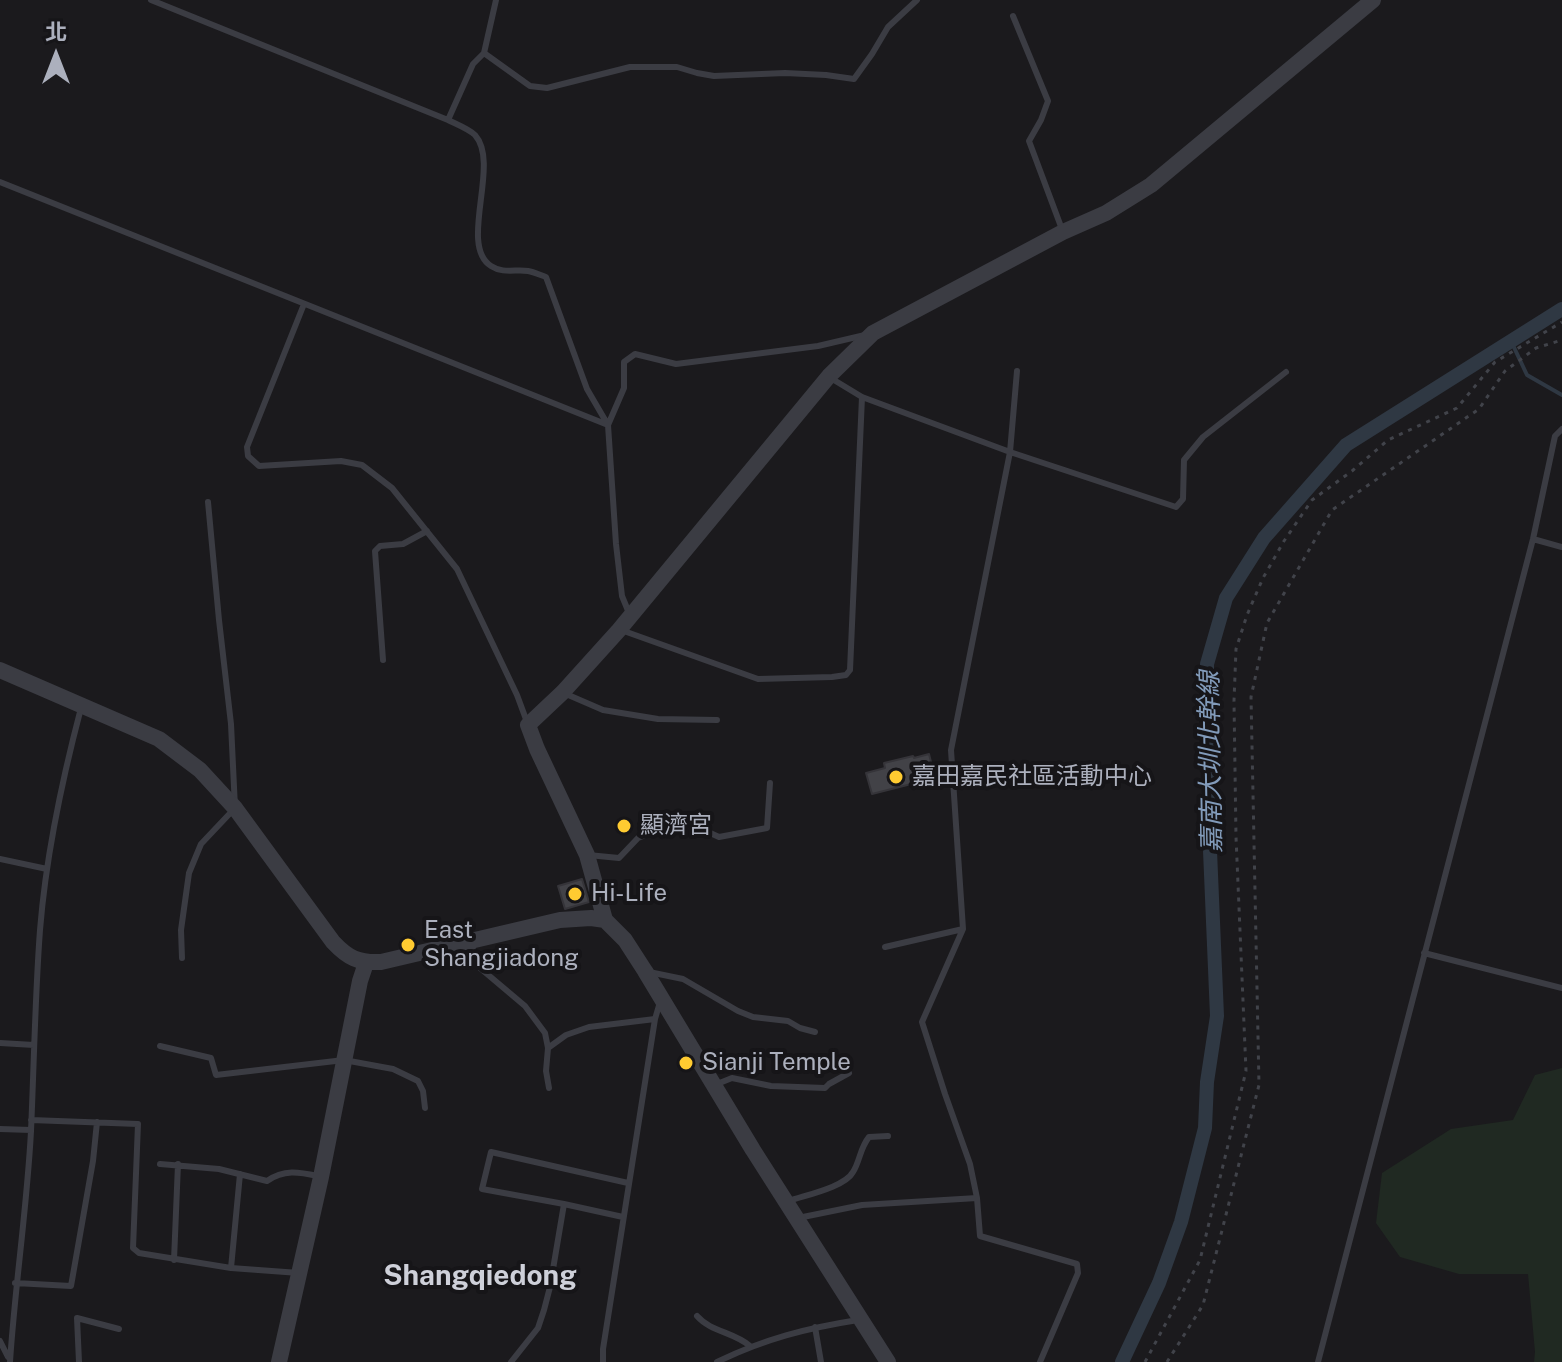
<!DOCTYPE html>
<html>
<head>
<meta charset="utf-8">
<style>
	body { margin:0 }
	#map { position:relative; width:1562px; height:1362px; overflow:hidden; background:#1b1a1d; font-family:"Public Sans","Noto Sans TC",sans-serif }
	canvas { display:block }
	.north { position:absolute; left:16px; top:16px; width:80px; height:80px; -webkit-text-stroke:6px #161518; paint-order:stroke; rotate:0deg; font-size:22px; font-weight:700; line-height:32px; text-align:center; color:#acb0bd }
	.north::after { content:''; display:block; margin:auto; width:28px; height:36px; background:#acb0bd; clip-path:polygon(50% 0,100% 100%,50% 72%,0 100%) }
</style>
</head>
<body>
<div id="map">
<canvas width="1562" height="1362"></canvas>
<div class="north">北</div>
</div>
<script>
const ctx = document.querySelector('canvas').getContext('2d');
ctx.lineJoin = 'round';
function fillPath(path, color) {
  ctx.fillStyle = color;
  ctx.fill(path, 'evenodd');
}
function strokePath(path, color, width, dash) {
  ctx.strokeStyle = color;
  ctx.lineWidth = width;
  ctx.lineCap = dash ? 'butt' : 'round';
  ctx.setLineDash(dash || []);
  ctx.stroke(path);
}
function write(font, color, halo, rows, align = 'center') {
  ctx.font = font + ' "Public Sans","Noto Sans TC",sans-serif';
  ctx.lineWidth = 8;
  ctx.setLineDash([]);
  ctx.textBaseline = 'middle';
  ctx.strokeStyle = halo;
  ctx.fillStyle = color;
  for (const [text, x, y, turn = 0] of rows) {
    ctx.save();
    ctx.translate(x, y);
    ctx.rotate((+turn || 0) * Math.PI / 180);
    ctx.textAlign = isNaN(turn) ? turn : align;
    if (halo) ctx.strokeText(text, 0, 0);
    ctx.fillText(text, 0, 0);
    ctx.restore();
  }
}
const green = new Path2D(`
	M1562 1068V1362H1534L1535 1352 1528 1274H1459L1400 1257 1376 1223 1382 1173 1451 1129 1513 1120 1535 1075Z`);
const stream = new Path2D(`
	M1511 341 1527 375 1562 395`);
const canal = new Path2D(`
	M1122 1362 1159 1283 1181 1222 1205 1128 1207 1082 1217 1016 1209 827 1207 664 1226 598 1264 538 1346 445 1562 309`);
const building = new Path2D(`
	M929 754 933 770 925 772 927 780 872 794 866 773 885 768 884 763 913 756 914 758Z
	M582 879 589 902 565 909 558 886Z`);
const path = new Path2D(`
	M1145 1362 1200 1260 1246 1071 1236 837 1234 701 1236 649 1247 615 1263 578 1284 541 1312 500 1352 471 1388 440 1457 408 1495 362 1562 322
	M1167 1362 1203 1305 1259 1085 1251 697 1267 623 1332 510 1479 409 1505 371 1536 348 1562 340`);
const service = new Path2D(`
	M151 0 448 120C456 124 469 129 475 135 501 164 458 245 491 266 503 274 516 269 528 271 534 272 540 275 546 277L587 389 608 425 616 544 622 596 629 613
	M1013 16 1048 101 1041 120 1029 141 1063 232
	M484 53 530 86 547 88 630 67H677L697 73 714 76 785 73 826 75 854 79 872 54 888 27 917 0
	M448 120 473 64 484 53 496 0
	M0 182 608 425 624 388V362L635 354 676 364 818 346 865 335
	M304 304 247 447 248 456 259 466 341 461 362 465 392 488 457 569 517 695 527 722
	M1017 371 1010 452 951 750 963 929 922 1022 945 1094 970 1164 977 1198 980 1236 1077 1264 1078 1273 1040 1362
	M829 377 862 397 1010 452 1176 507 1183 499 1184 460 1203 437 1286 372
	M1533 539 1562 547
	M621 630 758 679 832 677 846 675 850 670 862 397
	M383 660 375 551 380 546 403 544 427 531
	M566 694 603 710 658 719 717 720
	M588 855 619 858 638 838 657 830 676 827 695 826 719 837 767 828 770 783
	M0 859 47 869
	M470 942 480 968 525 1006 545 1033 548 1048 546 1071 549 1088
	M885 947 963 929
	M1424 953 1562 988
	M182 958 181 930 189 873 201 844 235 808 231 724 219 620 208 502
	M649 972 683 979 738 1011 753 1017 788 1021 800 1028 815 1032
	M0 1043 34 1045
	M160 1046 211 1058 216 1075 344 1060 393 1069 418 1081 423 1091 425 1108
	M548 1048 566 1035 589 1027 655 1019
	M717 1084 732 1078 771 1086 825 1088 829 1084 849 1073
	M31 1120 138 1124 133 1248 139 1253 231 1268 299 1273
	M0 1129 31 1130
	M160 1164 219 1169 267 1181C284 1169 299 1172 318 1176
	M789 1201C806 1195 845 1187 853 1172 860 1161 860 1148 869 1137L888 1136
	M623 1217 564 1204 482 1189 491 1152 628 1183
	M798 1218 862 1205 977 1198
	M174 1260 178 1164
	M231 1268 240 1174
	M15 1283 71 1286 93 1161 97 1122
	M697 1316C711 1332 734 1332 750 1346
	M815 1327 821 1362
	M0 1341 8 1357
	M10 1362C15 1285 27 1208 31 1131 34 1064 35 997 40 930 46 855 62 780 81 708
	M79 1362 77 1318 119 1329
	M511 1362 538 1328 544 1310 550 1287 564 1204
	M603 1362V1349L655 1019 660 1002
	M717 1362C764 1339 807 1328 858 1320
	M1318 1362 1533 539 1555 436 1562 429`);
const tertiary = new Path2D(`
	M0 670 159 739 200 770 235 808 333 942C348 958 358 963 381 962L560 920 591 918 605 920 625 940 645 971 753 1150 888 1362
	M605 920 587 855 537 749 528 725 563 692 619 630 829 376 873 333 1063 232 1106 213 1151 185 1373 0
	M279 1362 321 1177 360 981 366 963`);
const markers = [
	[896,777,8,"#ffcb31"],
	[624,826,8,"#ffcb31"],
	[575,894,8,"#ffcb31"],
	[408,945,8,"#ffcb31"],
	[686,1063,8,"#ffcb31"]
];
const poiNames = [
	["嘉田嘉民社區活動中心",912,777],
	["顯濟宮",640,826],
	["Hi-Life",591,894],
	["East",424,931],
	["Shangjiadong",424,959],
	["Sianji Temple",702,1063]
];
const waterNames = [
	["嘉南大圳北幹線",1211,762,-91]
];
const quarterNames = [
	["Shangqiedong",480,1276]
];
fillPath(green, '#202922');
strokePath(stream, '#2f3843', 4);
strokePath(canal, '#2f3843', 14);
fillPath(building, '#424247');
strokePath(building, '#353439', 2);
strokePath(path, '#41434a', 3, [4, 6]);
strokePath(service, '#3b3c43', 6);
strokePath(tertiary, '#3b3c43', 16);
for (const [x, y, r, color] of markers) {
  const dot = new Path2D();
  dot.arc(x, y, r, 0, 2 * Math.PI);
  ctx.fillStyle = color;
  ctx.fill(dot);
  strokePath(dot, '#161518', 3);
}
write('24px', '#acb0bd', '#161518', poiNames, 'left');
write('italic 26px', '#829bba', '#161518', waterNames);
write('bold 28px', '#ced0d9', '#161518', quarterNames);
</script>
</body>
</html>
